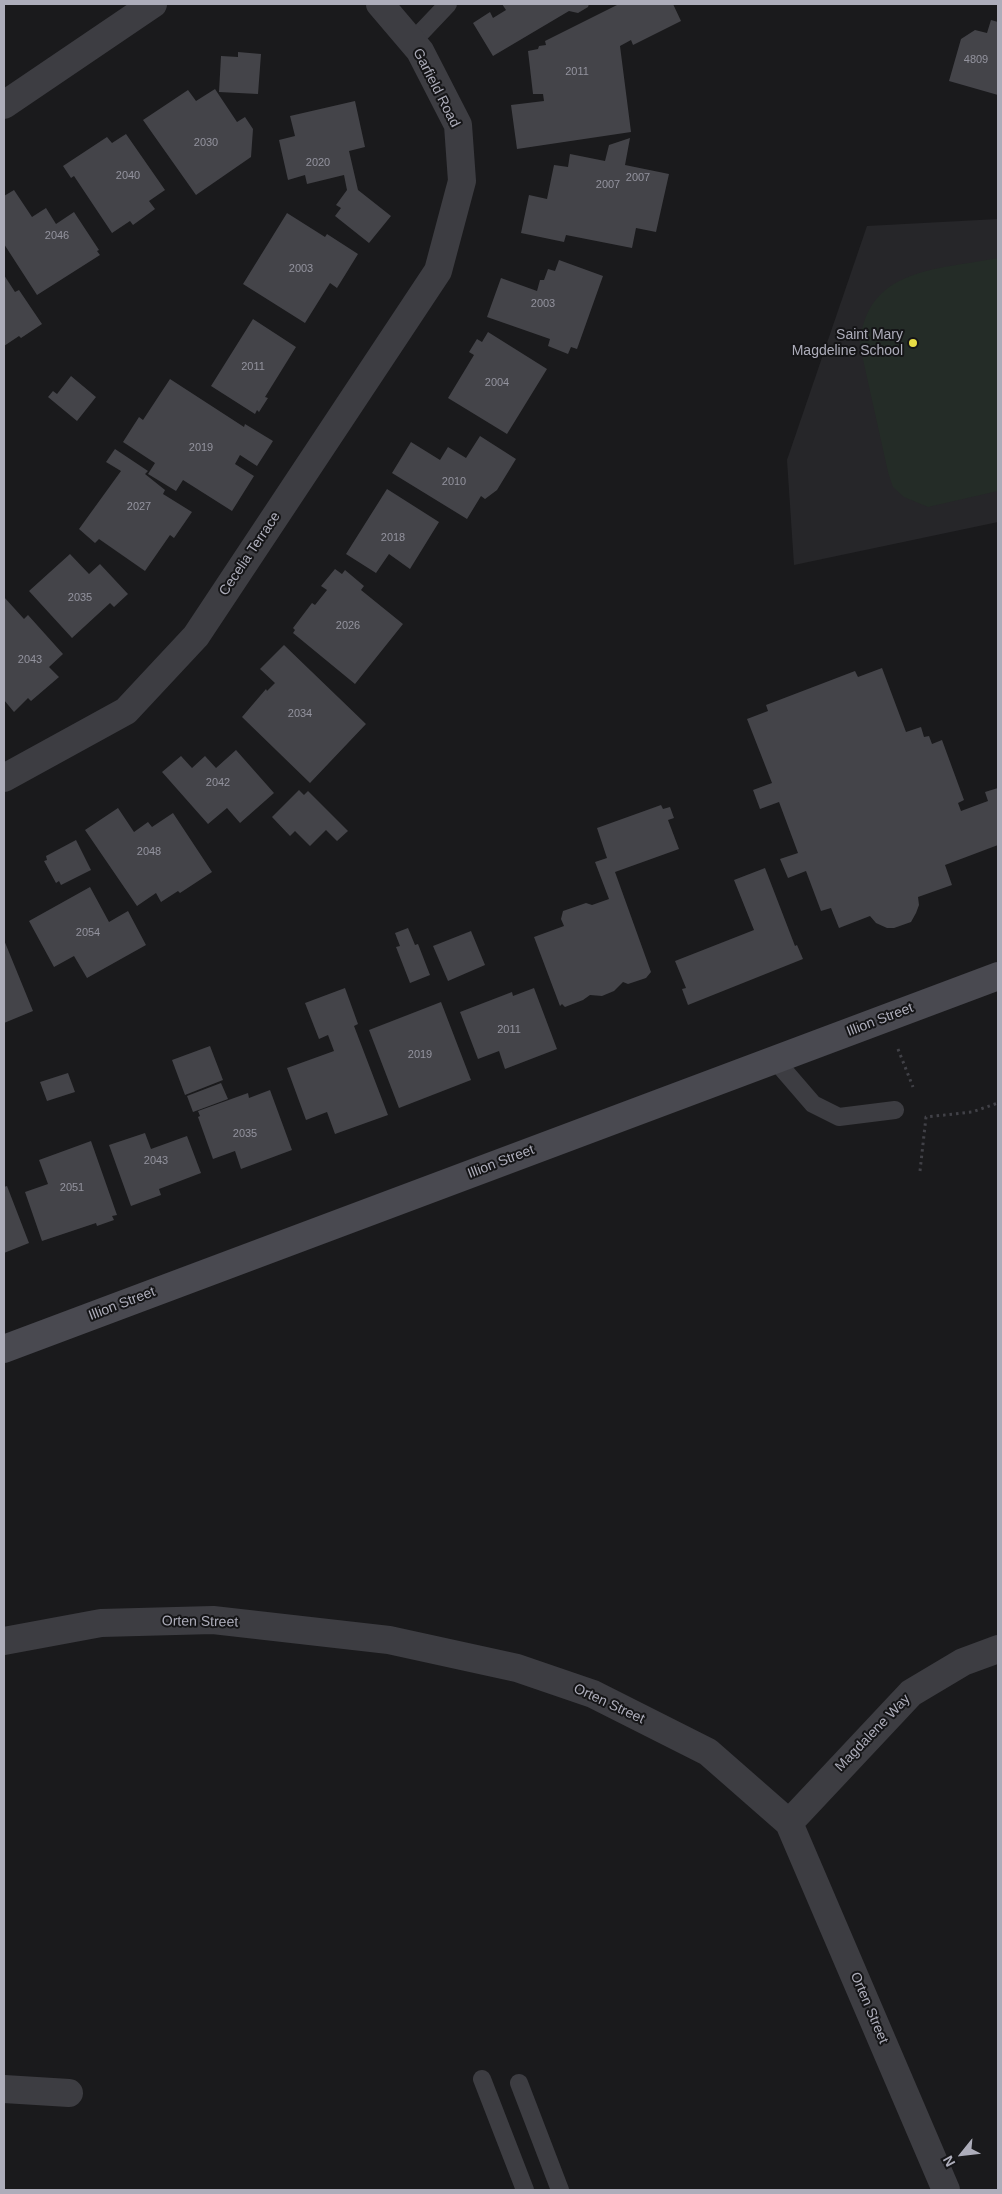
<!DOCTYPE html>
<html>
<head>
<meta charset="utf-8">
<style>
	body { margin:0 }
	#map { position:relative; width:1002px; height:2194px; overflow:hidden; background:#1a1a1c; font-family:Arial,sans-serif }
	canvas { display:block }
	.frame { position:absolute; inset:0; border:5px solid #adadba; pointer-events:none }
	.north { position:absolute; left:937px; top:2129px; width:50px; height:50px; -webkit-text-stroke:4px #151517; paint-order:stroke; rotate:241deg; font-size:14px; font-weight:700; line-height:20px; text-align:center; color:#adadba }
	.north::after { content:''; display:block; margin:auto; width:18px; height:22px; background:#adadba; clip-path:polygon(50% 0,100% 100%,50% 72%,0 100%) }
</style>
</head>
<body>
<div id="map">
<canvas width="1002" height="2194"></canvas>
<div class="frame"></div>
<div class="north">N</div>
</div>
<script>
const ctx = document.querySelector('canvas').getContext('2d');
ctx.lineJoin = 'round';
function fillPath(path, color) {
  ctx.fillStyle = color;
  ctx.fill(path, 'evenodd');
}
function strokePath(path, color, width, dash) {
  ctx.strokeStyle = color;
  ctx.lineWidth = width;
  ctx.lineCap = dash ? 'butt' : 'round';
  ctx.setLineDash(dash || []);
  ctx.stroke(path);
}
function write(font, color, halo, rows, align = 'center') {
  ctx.font = font + ' Arial,sans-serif';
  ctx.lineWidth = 4;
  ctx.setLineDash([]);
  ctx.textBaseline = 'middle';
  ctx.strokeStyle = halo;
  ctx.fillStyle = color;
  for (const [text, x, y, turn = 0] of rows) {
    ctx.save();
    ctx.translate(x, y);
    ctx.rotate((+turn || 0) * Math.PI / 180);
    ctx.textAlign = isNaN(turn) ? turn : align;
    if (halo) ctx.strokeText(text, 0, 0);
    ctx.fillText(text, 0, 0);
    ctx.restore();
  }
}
const built = new Path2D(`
	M998 219V522L794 565 787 460 867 226Z`);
const green = new Path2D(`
	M998 258V491L928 507 904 497 893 487 888 472 860 346C865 267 938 270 998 258Z`);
const building = new Path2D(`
	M502 4H589L588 7 578 13 569 11 493 56 473 23 490 12 493 18 506 10Z
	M619 4H673L681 21 633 45 631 40 620 46 631 132 517 149 511 105 544 101 543 94H533L528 51 538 49 539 46 546 45 545 41Z
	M991 20 998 22V95L949 81 961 39 975 30 987 33Z
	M238 52 261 54 258 94 219 92 221 56 238 57Z
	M215 89 237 122 245 117 253 129 251 157 196 195 143 120 188 90 196 101Z
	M355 101 365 147 349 151 358 190 391 216 369 243 335 216 341 208 336 205 347 190 344 175 307 184 305 175 288 180 279 140 295 136 290 116Z
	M126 134 165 190 149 201 155 209 133 225 130 221 112 233 74 176 71 178 63 166 107 137 112 143Z
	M630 138 625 165 669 174 656 232 636 228 632 248 566 235 564 242 521 233 529 195 547 199 554 165 568 167 570 154 605 161 609 145Z
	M14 190 32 217 46 208 56 224 74 212 99 250 97 251 100 255 37 295 4 244V196Z
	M287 213 325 237 327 234 358 254 337 288 330 283 305 323 243 284Z
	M559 260 603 276 577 349 571 347 568 354 548 346 550 339 487 317 501 278 537 291 540 280H544L548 269 555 271Z
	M4 275 15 292 19 290 42 324 21 338 19 336 4 346Z
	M253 319 296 347 265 397 268 398 259 412 257 410 255 414 211 386Z
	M488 332 547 369 507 434 448 398 474 355 469 352 477 339 482 342Z
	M71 376 96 397 77 421 48 397 53 391 57 394Z
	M170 379 244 427 245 424 273 441 257 466 240 455 235 464 254 476 232 511 183 480 176 491 148 474 155 463 123 442 139 417 143 420Z
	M480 436 516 459 497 490 485 499 481 496 467 519 392 473 411 442 440 460 448 447 466 458Z
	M115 449 148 471 145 474 165 490 163 494 192 512 174 538 170 535 145 571 99 539 95 543 79 529 121 471 106 462Z
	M387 489 439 522 410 569 389 554 376 573 346 554Z
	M70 554 89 574 100 564 128 594 114 607 110 603 72 638 29 591Z
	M335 569 342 574 345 570 364 586 361 590 403 624 355 684 293 633 295 630 293 628 312 603 315 605 327 590 321 586Z
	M4 597 24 619 28 615 63 654 49 667 59 677 31 701 28 698 14 712 4 700Z
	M284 645 366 724 310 783 242 717 266 689 267 691 275 683 260 669Z
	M882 668 906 732 921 727 924 737 929 736 932 744 942 740 964 800 958 803 961 811 988 801 985 792 998 788V845L945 865 952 885 918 897 919 905 916 913 911 922 894 928H887L876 923 870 916 839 928 831 908 821 911 806 871 788 878 780 859 798 853 779 802 760 809 753 790 772 783 747 719 768 711 766 705 855 671 858 677Z
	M236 750 274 793 240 823 227 808 208 824 162 772 181 756 192 768 205 756 216 768Z
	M299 790 304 795 308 791 348 831 337 841 326 830 310 846 295 831 290 836 272 817Z
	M661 805 663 809 670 807 674 818 668 820 679 849 615 872 651 972 646 978 628 984 623 982 614 991 602 996 590 995 583 1000 565 1007 562 1004 560 1006 534 937 564 926 561 919 563 911 586 903 592 905 609 899 595 862 607 858 597 828Z
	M118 808 134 832 148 822 152 827 173 813 212 872 180 893 178 891 161 902 156 893 137 906 85 830Z
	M76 840 91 870 61 885 59 881 56 883 44 861 47 860 46 856Z
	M765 868 795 946 797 945 803 959 688 1005 682 989 686 988 675 961 754 930 734 880Z
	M90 887 109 922 128 911 146 945 87 978 74 956 54 967 29 921Z
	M408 928 415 945 418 944 430 975 410 983 396 947 400 946 395 933Z
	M471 931 485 965 448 981 433 946Z
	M4 940 33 1011 4 1023Z
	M345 988 358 1024 354 1026 388 1115 335 1134 327 1112 306 1120 287 1068 334 1051 328 1035 319 1039 305 1003Z
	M534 988 557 1049 505 1069 499 1051 478 1059 460 1012 512 992 513 996Z
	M441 1002 471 1080 399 1108 369 1030Z
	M210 1046 223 1080 185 1095 172 1060Z
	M68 1073 75 1092 47 1101 40 1082Z
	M221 1083 228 1099 193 1112 187 1096Z
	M270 1090 292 1150 241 1169 235 1151 213 1159 198 1117 200 1116 198 1111 248 1093 249 1098Z
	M145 1133 151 1149 187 1136 201 1173 159 1189 161 1195 131 1206 109 1145Z
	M91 1141 117 1215 112 1216 114 1220 97 1226 96 1223 42 1241 25 1192 48 1184 39 1160Z
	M7 1186 29 1243 4 1253V1187Z`);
const path = new Path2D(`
	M898 1049 913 1087
	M920 1171 926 1117 972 1112 998 1103`);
const lane = new Path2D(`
	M412 42 448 4
	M775 1060 813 1104 839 1117 895 1110
	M482 2079 525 2190
	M519 2083 560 2190`);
const street = new Path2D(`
	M4 105 153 4
	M4 778 126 711 196 636 438 271 462 181 458 125 420 51 380 4
	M4 1641 101 1623 213 1620 389 1640 517 1668 593 1694 708 1752 789 1823 946 2190
	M789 1823 911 1693 963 1662 998 1649
	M4 2089 69 2093`);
const secondary = new Path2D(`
	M4 1349 998 976`);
const markers = [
	[913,343,5,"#e8dd45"]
];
const numberNames = [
	["4809",976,60],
	["2011",577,72],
	["2030",206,143],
	["2020",318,163],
	["2040",128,176],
	["2007",638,178],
	["2007",608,185],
	["2046",57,236],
	["2003",301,269],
	["2003",543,304],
	["2011",253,367],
	["2004",497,383],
	["2019",201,448],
	["2010",454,482],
	["2027",139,507],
	["2018",393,538],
	["2035",80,598],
	["2026",348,626],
	["2043",30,660],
	["2034",300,714],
	["2042",218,783],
	["2048",149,852],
	["2054",88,933],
	["2011",509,1030],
	["2019",420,1055],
	["2035",245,1134],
	["2043",156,1161],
	["2051",72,1188]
];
const streetNames = [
	["Garfield Road",436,88,63],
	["Cecelia Terrace",250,554,-56],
	["Illion Street",880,1020,-21],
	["Illion Street",501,1162,-21],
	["Illion Street",122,1304,-21],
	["Orten Street",200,1622,1],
	["Orten Street",609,1704,25],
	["Magdalene Way",873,1733,-46],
	["Orten Street",869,2008,67]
];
const poiNames = [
	["Saint Mary",903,335],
	["Magdeline School",903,351]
];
fillPath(built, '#262629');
fillPath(green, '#242c27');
fillPath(building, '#444449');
strokePath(path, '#414147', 3, [2.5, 4]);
strokePath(lane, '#3d3d42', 18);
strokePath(street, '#3d3d42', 28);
strokePath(secondary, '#494950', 28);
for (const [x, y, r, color] of markers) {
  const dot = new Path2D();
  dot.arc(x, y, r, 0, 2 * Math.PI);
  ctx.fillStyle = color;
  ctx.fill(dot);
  strokePath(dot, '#151517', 2);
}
write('11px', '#93939e', null, numberNames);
write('14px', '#adadba', '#151517', streetNames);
write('14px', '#adadba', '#151517', poiNames, 'right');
</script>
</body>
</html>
